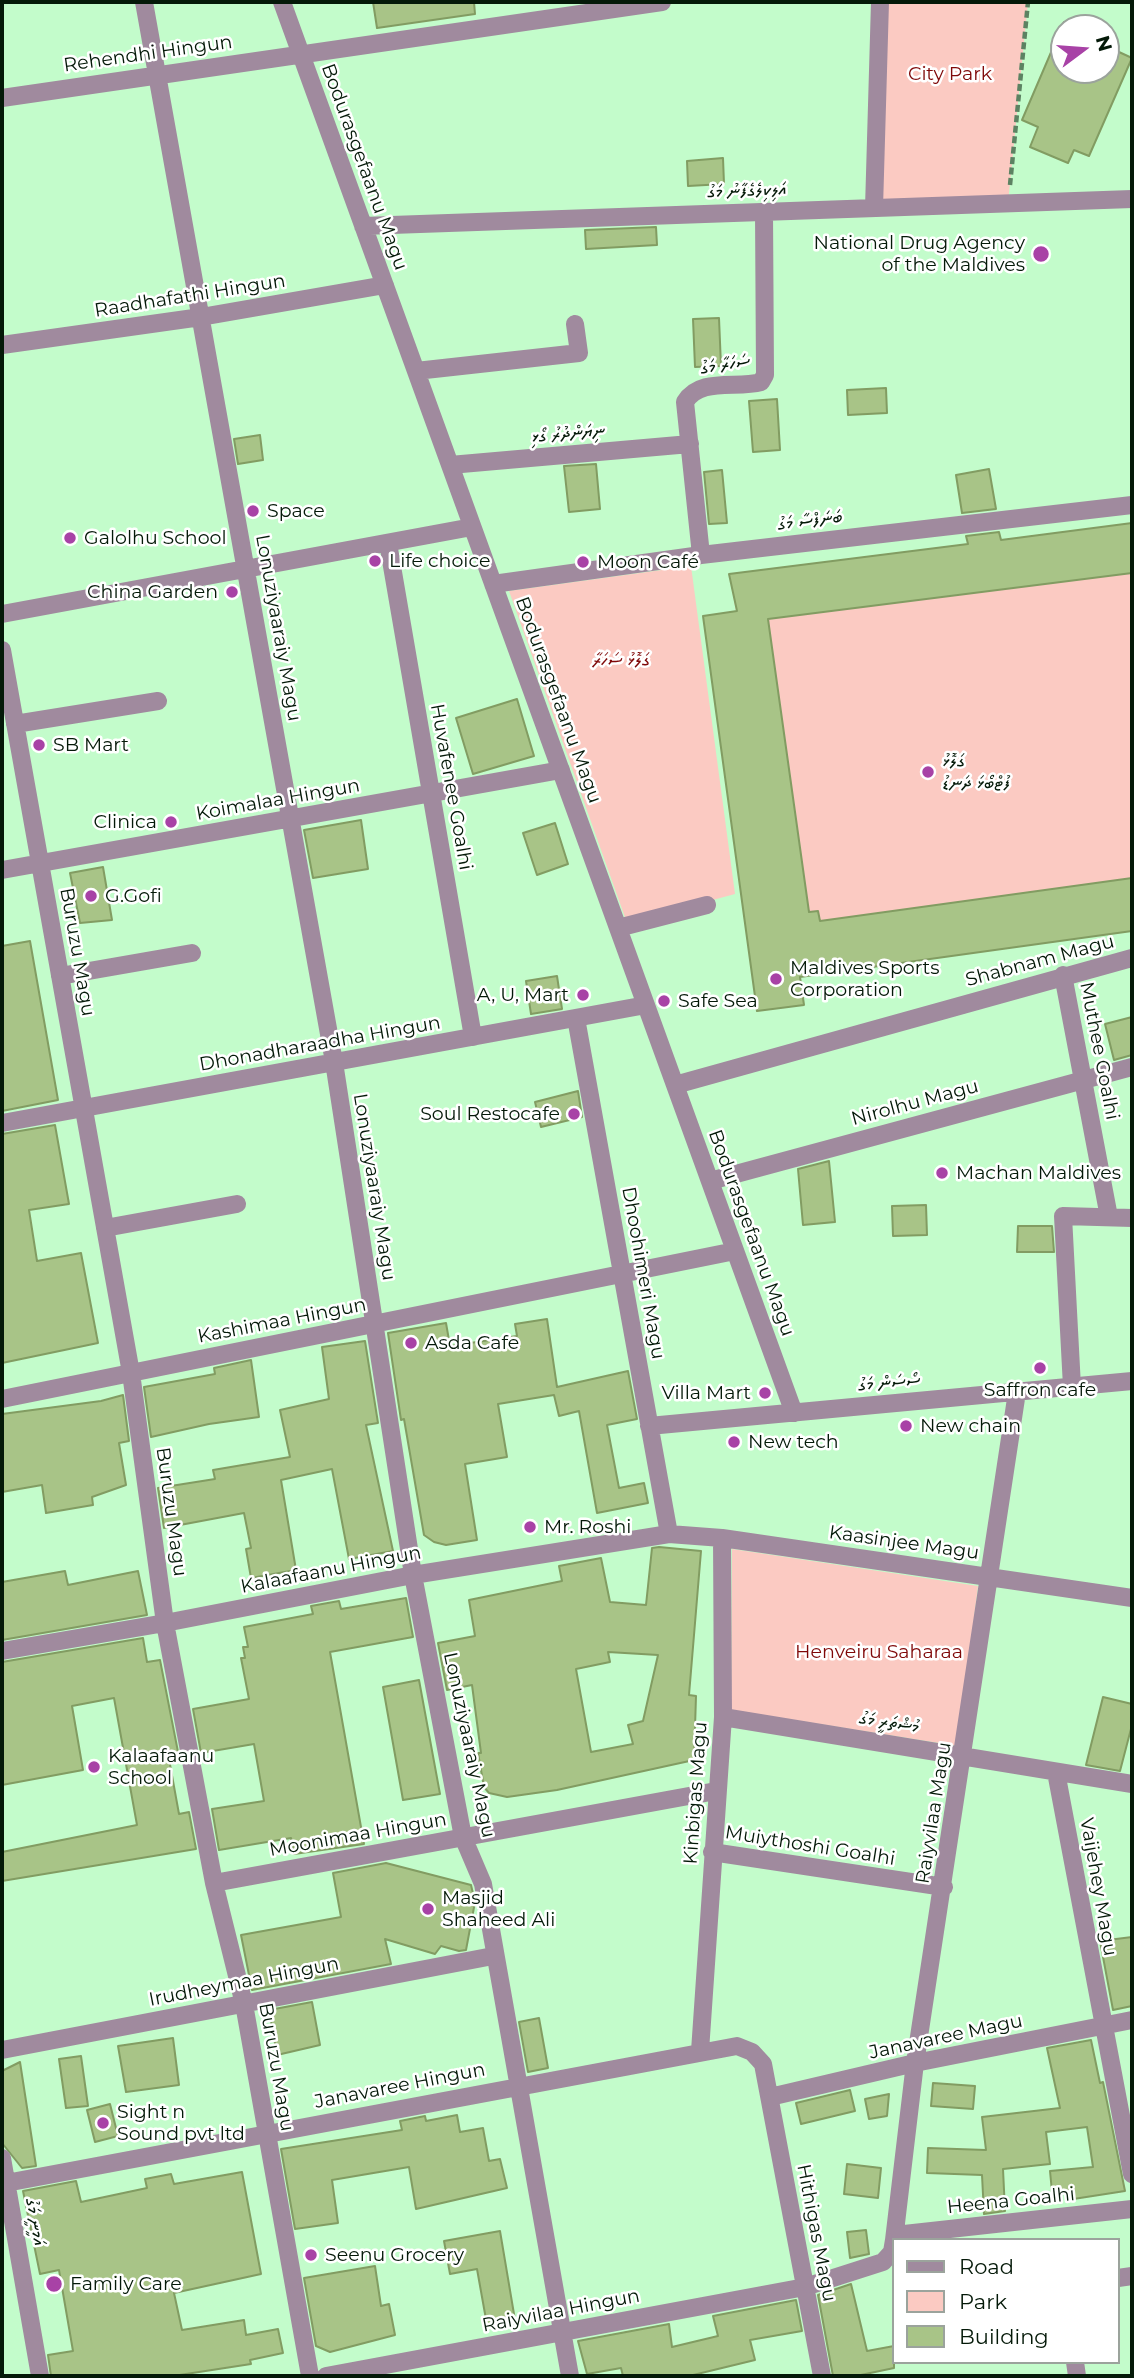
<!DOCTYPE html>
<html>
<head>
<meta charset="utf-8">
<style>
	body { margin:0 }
	#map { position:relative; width:1134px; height:2378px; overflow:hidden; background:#c3fccb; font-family:Montserrat,sans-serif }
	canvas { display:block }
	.frame { position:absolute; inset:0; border:4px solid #041908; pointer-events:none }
	.legend { position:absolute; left:892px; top:2238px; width:228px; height:126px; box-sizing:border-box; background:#fff; border:2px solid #9ba39c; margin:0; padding:9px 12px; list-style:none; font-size:21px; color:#041908 }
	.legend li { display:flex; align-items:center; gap:14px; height:35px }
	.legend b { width:35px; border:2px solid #9ba39c }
	.north { position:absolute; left:1050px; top:14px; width:70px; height:70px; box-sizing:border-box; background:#fff; border:2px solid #9ba39c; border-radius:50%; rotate:74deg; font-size:19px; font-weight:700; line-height:28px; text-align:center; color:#041908 }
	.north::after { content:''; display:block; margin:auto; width:24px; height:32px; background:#a842a6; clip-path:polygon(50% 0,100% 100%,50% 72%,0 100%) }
</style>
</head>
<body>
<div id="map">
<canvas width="1134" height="2378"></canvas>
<div class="frame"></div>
<ul class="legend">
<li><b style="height:9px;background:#a08a9e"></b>Road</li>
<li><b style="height:19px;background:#fbcac2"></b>Park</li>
<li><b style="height:19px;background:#a8c487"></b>Building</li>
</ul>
<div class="north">N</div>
</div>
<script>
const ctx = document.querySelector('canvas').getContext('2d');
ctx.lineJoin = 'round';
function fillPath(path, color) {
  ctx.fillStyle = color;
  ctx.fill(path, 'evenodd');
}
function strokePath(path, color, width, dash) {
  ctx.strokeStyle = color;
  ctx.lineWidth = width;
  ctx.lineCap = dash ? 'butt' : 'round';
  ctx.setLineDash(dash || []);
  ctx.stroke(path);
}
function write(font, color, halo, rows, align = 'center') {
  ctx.font = font + ' Montserrat,"Noto Sans Thaana",sans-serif';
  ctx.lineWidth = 5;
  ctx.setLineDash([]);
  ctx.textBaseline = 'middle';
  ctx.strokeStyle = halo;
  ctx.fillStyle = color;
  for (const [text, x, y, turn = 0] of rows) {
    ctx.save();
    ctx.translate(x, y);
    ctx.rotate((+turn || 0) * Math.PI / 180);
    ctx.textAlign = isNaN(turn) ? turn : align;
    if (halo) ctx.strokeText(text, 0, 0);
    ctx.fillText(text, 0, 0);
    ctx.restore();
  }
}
const green = new Path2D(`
	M880 2H1028L1008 203 874 208Z
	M1132 523V931L826 973 747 938 703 616 736 611 729 574Z
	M691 566 735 894 627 923 509 591Z
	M732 1549 978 1586 958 1746 731 1710Z`);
const building = new Path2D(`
	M373 2H474L475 14 377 28Z
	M1064 22V70H1106V46L1132 58 1089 156 1074 150 1068 163 1030 147 1038 127 1022 120Z
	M723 158 724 184 688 186 687 161Z
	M656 227 657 245 586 249 585 230Z
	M719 318 721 366 695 367 693 319Z
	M886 388 887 413 848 415 847 390Z
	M777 399 780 450 753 452 749 401Z
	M260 435 263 460 238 464 234 439Z
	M596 464 600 509 569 512 564 466Z
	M989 469 996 509 962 513 956 475Z
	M722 470 727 523 709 524 704 472Z
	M1132 523V573L768 619 809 912 818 911 820 921 1132 878V931L800 977 804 1005 757 1011 703 616 737 611 729 574 968 544 966 536 999 532 1001 540Z
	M517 699 534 756 473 774 456 718Z
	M361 820 368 869 313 878 304 830Z
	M555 823 568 864 537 875 523 833Z
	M103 867 112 920 80 923 70 873Z
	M30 941 58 1100 2 1111V946Z
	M557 976 562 1009 531 1014 526 981Z
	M1132 1017V1055L1114 1060 1105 1024Z
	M578 1091 582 1117 541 1127 535 1102Z
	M55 1125 69 1204 29 1210 37 1261 81 1253 98 1343 2 1363V1134Z
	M829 1161 835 1222 803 1225 798 1169Z
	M926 1205 927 1235 893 1236 892 1206Z
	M1018 1226H1052L1054 1252H1017Z
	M547 1319 557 1387 628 1371 637 1419 607 1425 619 1488 644 1483 648 1503 597 1513 579 1411 559 1416 554 1395 498 1404 507 1457 465 1464 477 1540 446 1545 434 1542 424 1535 404 1419 401 1420 388 1333 446 1323 450 1346 517 1336 515 1324Z
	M365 1341 378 1423 366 1425 393 1551 349 1559 332 1469 281 1480 296 1570 251 1578 246 1549 251 1548 244 1513 164 1528 158 1488 215 1479 213 1470 290 1457 280 1410 329 1399 322 1347Z
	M251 1360 259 1417 209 1424 151 1437 144 1387 215 1374 214 1368Z
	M123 1395 129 1441 119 1443 126 1485 92 1497 93 1505 46 1513 42 1485 2 1492V1414L101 1401Z
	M659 1547 701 1551 689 1695 696 1696 694 1760 557 1790 507 1797 489 1793 484 1787 478 1753H481L472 1685 447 1690 438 1643 475 1636 469 1600 562 1581 559 1566 601 1558 610 1602 646 1605 652 1548ZM608 1652 658 1655 643 1721 628 1725 633 1744 591 1752 576 1669 610 1662Z
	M65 1571 68 1585 138 1571 147 1615 2 1640V1582Z
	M406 1598 413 1637 330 1652 364 1844 294 1854 291 1838 219 1850 212 1809 264 1801 254 1744 201 1753 193 1709 249 1699 241 1658H245L243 1647H248L244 1627 313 1614 311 1606 339 1601 341 1609Z
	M143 1638 147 1662 160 1660 179 1757 169 1759 179 1814 189 1812 196 1849 2 1881V1852L137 1825 114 1698 72 1706 83 1770 2 1785V1662Z
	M419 1680 440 1794 403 1800 383 1687Z
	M1103 1697 1132 1704V1725L1120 1771 1086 1765Z
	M386 1863 471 1885 475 1902 466 1950 459 1951 441 1946 435 1954 385 1939 391 1964 252 1990 241 1935 341 1917 333 1873Z
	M1132 1937V2006L1113 2010 1100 1941Z
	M312 2002 320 2045 277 2055 269 2010Z
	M539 2018 548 2068 528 2072 519 2022Z
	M173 2038 179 2085 126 2092 118 2046Z
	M1091 2040 1100 2083 1103 2082 1125 2191 1067 2200 1066 2191 1052 2192 1050 2171 1093 2167 1087 2127 1046 2132 1050 2164 1003 2169 1005 2211 984 2214 982 2175 927 2173 928 2148 986 2150 982 2117 1060 2108 1047 2048Z
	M81 2056 88 2106 66 2108 59 2059Z
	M20 2062 36 2166 22 2168 2 2143V2071Z
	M933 2083 975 2086 973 2109 931 2106Z
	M850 2090 855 2111 801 2124 796 2103Z
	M889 2094 887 2116 869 2119 865 2099Z
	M110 2104 118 2136 95 2142 87 2110Z
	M457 2115 460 2132 483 2128 489 2161 500 2159 507 2188 416 2209 409 2167 332 2180 338 2223 295 2229 281 2149 402 2130 400 2121 425 2116 426 2121Z
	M847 2164 881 2168 878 2198 844 2194Z
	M242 2172 261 2274 174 2293 182 2330 244 2320 246 2335 278 2329 283 2353 250 2360 251 2364 173 2376H51L48 2355 73 2351 59 2270 40 2274 23 2191 76 2181 81 2202 147 2188 145 2179 171 2174 174 2184Z
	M866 2230 869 2254 850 2258 847 2232Z
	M500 2231 515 2320 487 2325 477 2269 450 2274 444 2241Z
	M375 2266 381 2306 389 2304 395 2335 330 2352 316 2346 304 2278Z
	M851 2284 867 2351 894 2346V2368L856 2376H833L818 2295Z
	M796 2300 802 2331 750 2340 755 2360 689 2376H623L621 2368 587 2374 578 2341 669 2324 672 2347 718 2336 713 2316Z`);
const path = new Path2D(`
	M1010 185 1028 2`);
const minor = new Path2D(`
	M144 2 334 1062 413 1575 463 1837 483 1884 570 2376
	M282 2 794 1413
	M2 98 662 2
	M874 208 880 2
	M363 226 1132 199
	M2 345 201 317 385 285
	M416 371 579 353 575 324
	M450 465 690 444
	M388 543 473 1037
	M701 555 685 402C700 377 736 389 761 382L765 375 764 212
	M493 584 701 555 1132 505
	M2 614 472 527
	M2 650 131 1373 165 1623 214 1883 244 2004 310 2376
	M15 724 158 701
	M2 870 561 770
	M618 928 707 905
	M1063 975 1109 1217
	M60 976 192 953
	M576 1018 669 1534
	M675 1085 1132 958
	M2 1123 646 1005
	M710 1181 1132 1067
	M105 1228 237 1204
	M1072 1387 1063 1216 1132 1218
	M2 1399 735 1251
	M649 1426 1132 1381
	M2 1651 165 1623 413 1575 669 1534 722 1538 1132 1598
	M723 1717 1132 1784
	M1056 1772 1132 2174
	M712 1852 944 1887
	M214 1883 716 1791
	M2 2050 493 1956
	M700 2051 723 1717 722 1538
	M770 2097 915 2063 1132 2020
	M2 2158 40 2376
	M6 2183 737 2046 752 2052 763 2064 822 2376
	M895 2235 1132 2209
	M894 2240 915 2063 1017 1392
	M1118 2278 1132 2276
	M1075 2362 1077 2376
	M326 2376 805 2287 883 2262 892 2252 894 2240`);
const markers = [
	[1041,254,9,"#a842a6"],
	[253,511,7,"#a842a6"],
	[70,538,7,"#a842a6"],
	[375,561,7,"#a842a6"],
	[583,562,7,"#a842a6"],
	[232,592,7,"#a842a6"],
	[39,745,7,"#a842a6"],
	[928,772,7,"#a842a6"],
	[171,822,7,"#a842a6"],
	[91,896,7,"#a842a6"],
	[776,979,7,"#a842a6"],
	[583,995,7,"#a842a6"],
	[664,1001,7,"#a842a6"],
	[574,1114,7,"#a842a6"],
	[942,1173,7,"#a842a6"],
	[411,1343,7,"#a842a6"],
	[1040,1368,7,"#a842a6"],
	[765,1393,7,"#a842a6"],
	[906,1426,7,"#a842a6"],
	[734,1442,7,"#a842a6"],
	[530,1527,7,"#a842a6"],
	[94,1767,7,"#a842a6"],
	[428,1909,7,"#a842a6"],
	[103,2123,7,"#a842a6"],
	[311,2255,7,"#a842a6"],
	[54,2284,9,"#a842a6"]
];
const streetNames = [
	["Rehendhi Hingun",148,54,-8],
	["Bodurasgefaanu Magu",364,167,70],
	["އަލިކިލެގެފާނު މަގު",747,191,-2],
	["Raadhafathi Hingun",190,296,-9],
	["ސަހަރާ މަގު",725,365,-9],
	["ނިޔަންދުރު ގޯޅި",568,434,-5],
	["ބަނަފްސާ މަގު",810,521,-7],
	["Lonuziyaaraiy Magu",278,628,80],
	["Bodurasgefaanu Magu",558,700,70],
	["Huvafenee Goalhi",451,787,80],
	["Koimalaa Hingun",278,800,-10],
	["Buruzu Magu",77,952,80],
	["Shabnam Magu",1040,961,-15],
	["Dhonadharaadha Hingun",320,1044,-10],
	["Muthee Goalhi",1099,1051,79],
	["Nirolhu Magu",915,1103,-15],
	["Lonuziyaaraiy Magu",374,1187,81],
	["Bodurasgefaanu Magu",751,1233,70],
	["Dhoohimeri Magu",643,1273,80],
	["Kashimaa Hingun",282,1321,-11],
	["ސޯސަން މަގު",889,1383,-5],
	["Buruzu Magu",171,1512,82],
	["Kaasinjee Magu",904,1543,8],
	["Kalaafaanu Hingun",331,1570,-11],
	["މުޝްތަރީ މަގު",889,1723,9],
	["Lonuziyaaraiy Magu",469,1745,78],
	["Kinbigas Magu",696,1793,-86],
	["Raiyvilaa Magu",934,1813,-81],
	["Moonimaa Hingun",358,1835,-10],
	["Muiythoshi Goalhi",810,1846,9],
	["Vaijehey Magu",1098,1887,80],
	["Irudheymaa Hingun",244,1982,-11],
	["Janavaree Magu",946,2037,-12],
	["Buruzu Magu",276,2067,80],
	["Janavaree Hingun",400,2086,-11],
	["Heena Goalhi",1011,2201,-6],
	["އަމީނީ މަގު",35,2222,80],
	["Hithigas Magu",816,2233,79],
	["Raiyvilaa Hingun",561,2311,-11]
];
const parkNames = [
	["City Park",950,74],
	["ގަލޮޅު ސަހަރާ",621,660],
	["Henveiru Saharaa",879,1652]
];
const poiNames = [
	["National Drug Agency",1025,243,"right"],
	["of the Maldives",1025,265,"right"],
	["Space",267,511],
	["Galolhu School",84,538],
	["Life choice",389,561],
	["Moon Café",597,562],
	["China Garden",218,592,"right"],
	["SB Mart",53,745],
	["ގަލޮޅު",942,761],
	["ފުޓްބޯޅަ ދަނޑު",942,783],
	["Clinica",157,822,"right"],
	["G.Gofi",105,896],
	["Maldives Sports",790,968],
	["Corporation",790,990],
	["A, U, Mart",569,995,"right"],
	["Safe Sea",678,1001],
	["Soul Restocafe",560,1114,"right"],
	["Machan Maldives",956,1173],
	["Asda Cafe",425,1343],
	["Saffron cafe",1040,1390,"center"],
	["Villa Mart",751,1393,"right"],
	["New chain",920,1426],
	["New tech",748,1442],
	["Mr. Roshi",544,1527],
	["Kalaafaanu",108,1756],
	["School",108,1778],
	["Masjid",442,1898],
	["Shaheed Ali",442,1920],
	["Sight n",117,2112],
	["Sound pvt ltd",117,2134],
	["Seenu Grocery",325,2255],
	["Family Care",70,2284]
];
fillPath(green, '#fbcac2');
fillPath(building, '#a8c487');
strokePath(building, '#829c62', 2);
strokePath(path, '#5c8262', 4.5, [7, 3.5]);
strokePath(minor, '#a08a9e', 18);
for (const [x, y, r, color] of markers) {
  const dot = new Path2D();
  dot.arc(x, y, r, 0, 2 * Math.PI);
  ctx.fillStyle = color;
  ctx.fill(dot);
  strokePath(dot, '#fff', 2.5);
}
write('19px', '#041908', '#fff', streetNames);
write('19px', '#7f0808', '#fff', parkNames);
write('19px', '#041908', '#fff', poiNames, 'left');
</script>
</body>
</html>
